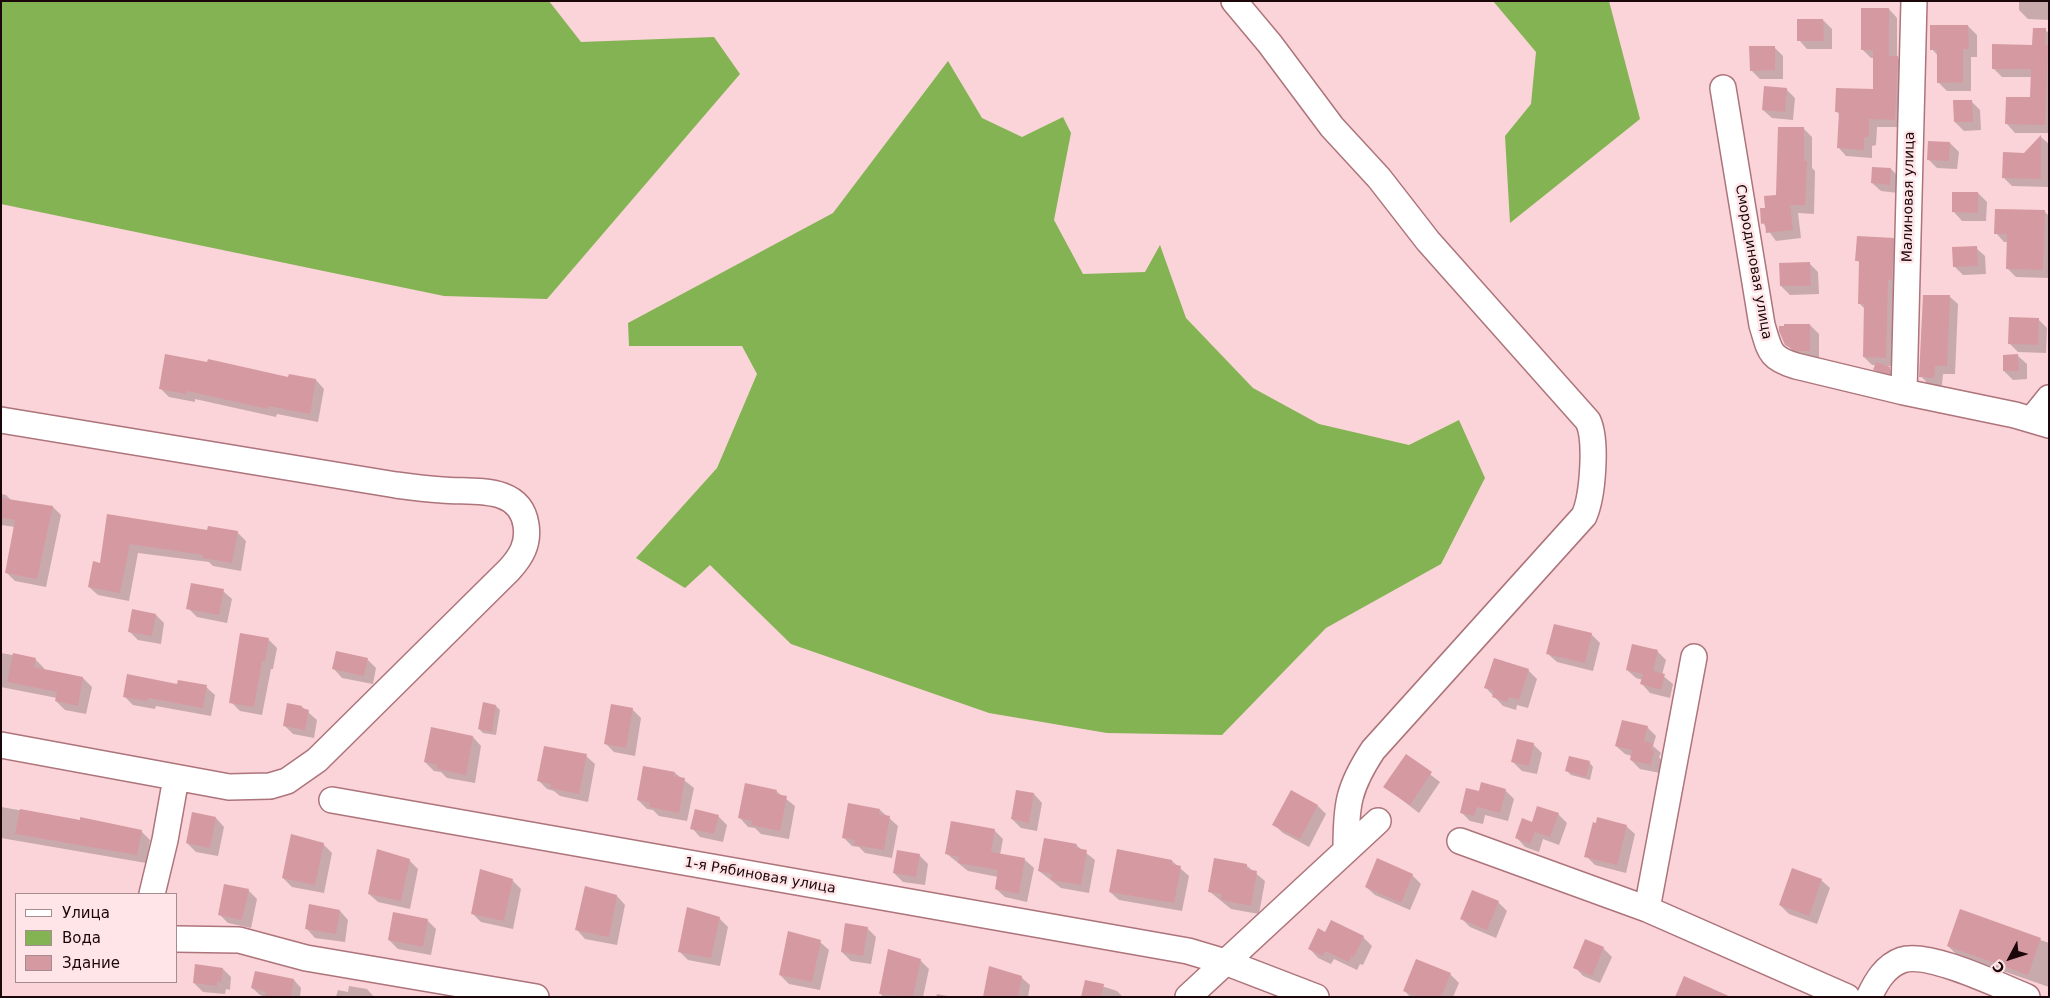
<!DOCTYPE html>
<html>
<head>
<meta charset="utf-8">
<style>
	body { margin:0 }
	#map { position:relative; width:2050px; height:998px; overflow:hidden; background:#fad4d8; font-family:"DejaVu Sans",sans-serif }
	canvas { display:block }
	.frame { position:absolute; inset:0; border:2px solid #1b070a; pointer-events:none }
	.legend { position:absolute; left:15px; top:893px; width:162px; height:90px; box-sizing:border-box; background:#ffe5e7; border:1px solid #a48c8f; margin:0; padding:6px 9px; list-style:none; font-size:15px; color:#1b070a }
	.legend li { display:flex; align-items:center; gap:10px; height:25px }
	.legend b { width:25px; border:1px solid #a48c8f }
	.north { position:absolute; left:1985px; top:933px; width:50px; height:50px; -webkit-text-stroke:4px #ffe5e7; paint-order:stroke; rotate:230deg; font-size:14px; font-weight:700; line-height:20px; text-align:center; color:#1b070a }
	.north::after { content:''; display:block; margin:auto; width:18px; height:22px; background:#1b070a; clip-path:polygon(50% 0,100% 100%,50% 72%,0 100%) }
</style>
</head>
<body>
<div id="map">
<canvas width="2050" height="998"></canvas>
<div class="frame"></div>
<ul class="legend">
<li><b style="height:6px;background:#fff"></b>Улица</li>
<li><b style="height:14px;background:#83b352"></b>Вода</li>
<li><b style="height:14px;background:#d599a1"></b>Здание</li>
</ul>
<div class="north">С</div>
</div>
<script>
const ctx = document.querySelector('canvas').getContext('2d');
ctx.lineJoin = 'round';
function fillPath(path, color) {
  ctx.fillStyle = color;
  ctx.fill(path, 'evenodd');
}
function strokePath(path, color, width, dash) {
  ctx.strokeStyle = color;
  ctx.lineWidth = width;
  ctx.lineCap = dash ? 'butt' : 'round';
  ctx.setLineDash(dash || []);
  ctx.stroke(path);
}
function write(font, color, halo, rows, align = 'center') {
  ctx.font = font + ' "DejaVu Sans",sans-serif';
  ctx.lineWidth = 5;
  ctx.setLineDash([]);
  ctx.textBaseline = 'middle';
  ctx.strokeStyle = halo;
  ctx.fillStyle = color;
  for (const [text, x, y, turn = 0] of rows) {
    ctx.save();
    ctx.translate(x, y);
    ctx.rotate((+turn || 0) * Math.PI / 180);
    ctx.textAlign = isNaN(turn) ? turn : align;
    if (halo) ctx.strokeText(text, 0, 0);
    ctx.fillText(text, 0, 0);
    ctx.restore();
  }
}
const water = new Path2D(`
	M1 1H549L581 42 714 37 740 74 547 299 444 296 1 204Z
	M1493 1H1609L1640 119 1510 223 1505 136 1531 104 1536 52Z
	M948 61 982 118 1022 137 1063 117 1071 133 1054 220 1083 274 1145 272 1160 245 1186 318 1253 388 1319 424 1409 445 1459 420 1485 478 1441 564 1326 628 1222 735 1107 733 989 713 791 644 710 565 685 588 636 558 717 468 757 374 742 346H629L628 323 833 213Z`);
const shadow = new Path2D(`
	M2019 1H2048L2049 20 2028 19 2019 10Z
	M1889 9 1897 18V57L1906 66 1903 127H1877L1876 145 1872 146V158L1846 156 1838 147 1840 115 1836 111 1874 91V58H1871L1862 49Z
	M1823 20 1832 29V49H1807L1799 40Z
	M1968 26 1977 35V57H1971V91H1947L1938 82V56L1932 49Z
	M2045 30 2049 33V133H2015L2007 124 2032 99V77H2002L1993 68 2033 46Z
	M1774 47 1783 56V79H1760L1751 70Z
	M1786 89 1795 98 1793 120 1772 118 1763 110Z
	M1971 101 1980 110 1981 130 1964 131 1955 122Z
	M1804 129 1812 137V168L1815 171 1814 214 1798 213 1801 238 1776 241 1763 223 1766 209 1777 196Z
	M2041 137 2049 144V187L2012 186 2003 177Z
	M1950 143 1959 152 1957 169 1937 168 1928 159Z
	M1891 169 1900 178 1898 193 1881 191 1872 183Z
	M1978 193 1987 202 1986 221H1962L1954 212Z
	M2044 211 2049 216V278L2016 277 2007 268 2008 242H2004L1996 233Z
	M1893 239 1901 247 1893 366H1884L1894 372V377L1879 373 1875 370 1876 365H1872L1864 357 1865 309 1859 303 1860 263 1857 260Z
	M1976 248 1985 256 1986 274 1963 275 1954 266Z
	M1809 263 1818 272 1819 294 1790 295 1781 286Z
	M1949 296 1958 304 1955 374H1943L1942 385H1929L1921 376Z
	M2038 319 2047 328 2046 353 2018 352 2009 343Z
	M1810 325 1819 334V359L1795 353 1786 344Z
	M2018 356 2027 364V379L2013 380 2004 371Z
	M289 379 316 380 324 389 318 422 277 414 276 417 195 399V402L169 397 160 388Z
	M1 494 6 495 12 501 53 507 61 515 46 587 15 581 6 572 15 527 1 525Z
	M108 515 208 532H237L246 541 241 571 213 566 209 562 138 553 129 601 98 595 89 587 101 564Z
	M223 591 232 599 227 623 197 617 188 608Z
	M156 615 164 623 161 644 138 640 129 631Z
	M1591 634 1600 643 1593 671 1557 662 1548 654Z
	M269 640 277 648 273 669H271L262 715 240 711 231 702Z
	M1657 651 1666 660 1662 675 1673 684 1670 698 1650 693 1642 684 1643 680 1636 678 1627 670Z
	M1 653 35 659 44 668V670L83 678 92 687 86 714 65 710 56 701 57 698 1 687Z
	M368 660 376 668 373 684 342 678 334 669Z
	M1528 670 1537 679 1528 708 1517 705 1516 710 1503 706 1486 688Z
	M178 686 206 687 215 695 211 716 156 706 155 709 133 705 124 696Z
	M484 704 496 706 500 710 496 735 483 733 479 729Z
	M302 707 317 720 314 738 293 734 284 725Z
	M632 709 641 718 635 756 614 752 605 743Z
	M1647 727 1656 736 1653 746 1661 753 1659 757 1662 761 1660 773 1640 769 1631 760 1632 756 1625 754 1616 746Z
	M473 737 481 746 475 783 447 778 441 772 434 771 425 762Z
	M1533 744 1542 753 1537 774 1522 771 1513 762Z
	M586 756 595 764 588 802 560 796 554 791 547 789 539 781Z
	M1406 756 1440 782 1419 813 1385 787Z
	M1589 762 1593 767 1590 780 1571 775 1567 771Z
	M675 773 694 788 687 821 659 816 653 810 647 809 638 800Z
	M1505 790 1514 799 1508 821 1485 815 1483 824 1470 821 1461 812 1479 792Z
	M776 791 795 806 789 839 761 834 755 828 748 827 740 818Z
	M1034 794 1042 803 1037 831 1021 828 1012 819Z
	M1318 806 1326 814 1309 847 1283 833 1274 825Z
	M1 807 141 831 150 840 146 863 1 838Z
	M880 810 898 826 892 858 865 853 859 847 852 846 843 837Z
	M1558 814 1567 823 1559 845 1543 839 1539 852 1525 847 1517 838 1533 823Z
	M718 816 727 825 723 842 700 837 692 828Z
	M216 818 224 827 218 856 196 852 187 843Z
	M1626 826 1635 834 1626 873 1595 865 1586 856Z
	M994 830 1003 839 1000 855 1025 860 1034 868 1027 902 1005 897 996 889 998 877 968 871 947 854Z
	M323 844 332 853 324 893 292 887 283 878Z
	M1076 845 1095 860 1089 893 1061 888 1039 871Z
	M919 855 928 864 925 885 903 882 894 873Z
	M409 860 418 869 410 909 378 902 369 894Z
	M1172 861 1189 876 1182 911 1119 900 1110 892Z
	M1246 865 1265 881 1259 914 1231 909 1209 891Z
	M1412 875 1421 884 1410 910 1375 895 1366 887Z
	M512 880 521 889 513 929 481 922 472 913Z
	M1821 880 1830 888 1817 924 1789 914 1780 905Z
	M248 890 257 899 251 928 228 923 219 914Z
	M617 896 625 905 617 945 585 939 577 930Z
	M1498 902 1507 911 1496 938 1470 927 1462 919Z
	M340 911 348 920 345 942 315 938 307 929Z
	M1961 911 2049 943V987L1957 955 1948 946Z
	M719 918 728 927 720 966 688 960 679 951Z
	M427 920 436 929 431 955 398 949 389 940Z
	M867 928 876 937 871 964 851 961 842 952Z
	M1326 933 1363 937 1372 946 1363 965 1360 964 1357 970 1334 959 1331 964 1318 958 1310 949Z
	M820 942 829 950 820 990 789 984 780 975Z
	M1603 948 1612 957 1600 983 1583 976 1575 967Z
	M920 960 929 969 923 997H883L880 993Z
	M223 969 231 977 230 990 226 989 225 994 203 992 194 983Z
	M1450 974 1459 983 1453 997H1410L1404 990Z
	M1021 977 1030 985 1028 997H985Z
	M294 980 301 988 300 997H265L260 995 252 988Z
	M1086 981 1117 991 1123 997H1082Z
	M349 986 367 989 374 997H336L338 990 348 992Z
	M937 994 952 997H936Z`);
const building = new Path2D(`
	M1861 8H1889V56H1898L1895 120 1869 119V136L1864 138V150L1837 148 1839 112H1835L1836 88 1873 89V50H1861Z
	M1797 19H1823L1824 41H1797Z
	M1930 25H1968L1969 49H1963V82L1937 83V50H1930Z
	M2033 28H2046L2045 45H2048L2045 125 2005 124 2006 97H2030L2031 69H1992V44L2032 45Z
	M1749 46H1775V70L1750 71Z
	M1764 86 1787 88 1785 112 1762 110Z
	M1953 100H1972L1973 122H1954Z
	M1778 127H1804V161H1807L1805 205H1790L1793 230 1766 233 1765 223 1761 224 1760 208H1765L1764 196 1776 195Z
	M2041 135V179L2002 178 2003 152 2024 153Z
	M1928 141 1950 142 1949 161 1927 160Z
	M1872 167 1891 168 1890 185 1871 183Z
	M1952 192H1978V213L1952 212Z
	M1995 209 2045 210 2043 270 2006 269 2007 234H1994Z
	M1857 236 1894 238 1892 280H1888L1886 358 1863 357 1864 304H1858L1859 261H1855Z
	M1977 246 1978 266 1953 267 1952 247Z
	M1810 262 1811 286H1780L1779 263Z
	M1923 295H1950L1947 366H1935L1934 378 1919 377Z
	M2009 317 2039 318 2038 345 2008 344Z
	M1784 324H1810V351H1796L1785 345 1779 331V326H1784Z
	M165 354 207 362 208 359 288 377 289 374 316 379 310 414 268 406V409L187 391 186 394 159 389Z
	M2018 354 2019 371H2003V355Z
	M1876 362 1890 367V374L1873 370Z
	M1 498 53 506 37 579 5 573 15 520 1 518Z
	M107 514 207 530 208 526 238 531 232 563 203 558V555L130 544 120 593 88 587 93 561 100 563Z
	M191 583 224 589 219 615 186 609Z
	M132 609 156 614 152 636 128 632Z
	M1554 624 1592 633 1585 663 1546 654Z
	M240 633 269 638 265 661H262L254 707 229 703Z
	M1632 644 1658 650 1653 671 1665 674 1661 690 1640 684 1643 674 1626 670Z
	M336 651 368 658 364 676 332 669Z
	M13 653 36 658 34 667 83 677 78 706 55 701 57 692 7 682Z
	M1494 658 1529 669 1519 700 1509 697 1507 702 1492 697 1494 691 1484 688Z
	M127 674 177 684 178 680 207 685 203 708 148 698 147 701 123 697Z
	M483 702 496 705 492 732 478 729Z
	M287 703 302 706V708L309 710 305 730 283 726Z
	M611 704 633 708 626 748 604 744Z
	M1622 720 1648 726 1644 741 1653 744 1651 749 1654 751 1651 765 1630 760 1632 750 1615 746Z
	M431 727 473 736 466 775 437 769V765L424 762Z
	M1517 739 1534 743 1529 766 1511 762Z
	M544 746 587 754 579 794 550 788 551 784 537 781Z
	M1406 754 1432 772 1410 805 1383 787Z
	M1569 756 1590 761 1586 777 1565 771Z
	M643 766 675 772 674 776 685 778 679 813 649 807 650 803 637 800Z
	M1481 782 1506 789 1500 813 1477 807 1474 816 1460 813 1466 788 1479 791Z
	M745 783 777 790 776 794 787 796 780 831 751 825 752 821 738 818Z
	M1016 790 1034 793 1029 823 1011 819Z
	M1291 790 1318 805 1300 839 1272 825Z
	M848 803 880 809 879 814 890 816 884 850 854 845 855 840 842 838Z
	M1537 806 1559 813 1550 837 1535 832 1530 844 1515 838 1522 818 1532 822Z
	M20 809 80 820V817L142 830 137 855 15 834Z
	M695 809 719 815 714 834 690 829Z
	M192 812 216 817 210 848 186 843Z
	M1597 817 1627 825 1617 865 1584 857 1593 822 1596 823Z
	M951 821 995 829 991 852 1025 858 1019 894 995 889 998 870 958 863 959 857 945 854Z
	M291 834 324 843 315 885 282 878Z
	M1044 838 1077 844 1076 848 1087 850 1081 885 1051 880 1052 874 1038 871Z
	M377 849 410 859 401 901 368 894Z
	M1117 849 1172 860V864L1181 866 1174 903 1109 892Z
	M897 850 920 854 916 877 893 873Z
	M1214 858 1247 864 1246 869 1257 871 1251 906 1221 900 1222 894 1208 892Z
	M1377 858 1413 874 1401 903 1365 887Z
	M1792 868 1822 879 1809 916 1779 905Z
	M480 869 513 879 504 921 471 914Z
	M224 884 249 889 242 920 218 915Z
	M585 886 617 895 609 937 575 930Z
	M1472 890 1499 901 1487 930 1460 919Z
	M309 904 340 910 336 934 305 929Z
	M687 907 720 917 711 958 678 952Z
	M1960 909 2041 938 2028 975 1947 946Z
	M393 912 428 919 423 947 388 940Z
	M1331 920 1364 936 1354 957 1351 956 1349 962 1325 951 1323 956 1308 949 1318 928 1325 932Z
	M845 923 868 927 863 956 841 952Z
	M788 931 821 940 812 982 779 975Z
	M1585 939 1604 947 1592 976 1573 968Z
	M888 949 921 959 913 997 879 994Z
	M1416 959 1451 973 1441 997H1418L1403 991Z
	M195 964 223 968 221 982 217 981V986L193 983Z
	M989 966 1022 976 1018 997H983Z
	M255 971 294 979 291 997H265L266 992 251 988Z
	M1684 976 1731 997H1675Z
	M1085 980 1104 984 1101 997H1081Z`);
const minor = new Path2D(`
	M1234 1 1270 44 1332 127 1379 178 1428 241 1588 421C1597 440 1593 496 1584 516L1373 750C1348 788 1346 805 1346 850
	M1723 88 1762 325C1770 351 1769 358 1796 366L1904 392 2015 415 2049 425
	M1904 392 1914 1
	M2032 419 2049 398
	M1 420 396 485C411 487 427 489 442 490 472 493 520 484 526 525 529 544 521 557 509 570L317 760 287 781 270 786 229 787 1 745
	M332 800 1188 951 1225 962 1316 997
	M1460 841 1647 909 1847 997
	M152 894 165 840 176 778
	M1647 909 1694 657
	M176 939 239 940 306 958 536 997
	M1188 997 1378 821
	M1869 997C1876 982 1885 966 1902 960 1928 951 2000 986 2027 997`);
const streetNames = [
	["Малиновая улица",1909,197,-89],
	["Смородиновая улица",1753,262,80],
	["1-я Рябиновая улица",760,876,10]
];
fillPath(water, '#83b352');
fillPath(shadow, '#0003');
fillPath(building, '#d599a1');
strokePath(minor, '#ad747b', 28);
strokePath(minor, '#fff', 25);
write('14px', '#1b070a', '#ffe5e7', streetNames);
</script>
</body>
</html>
